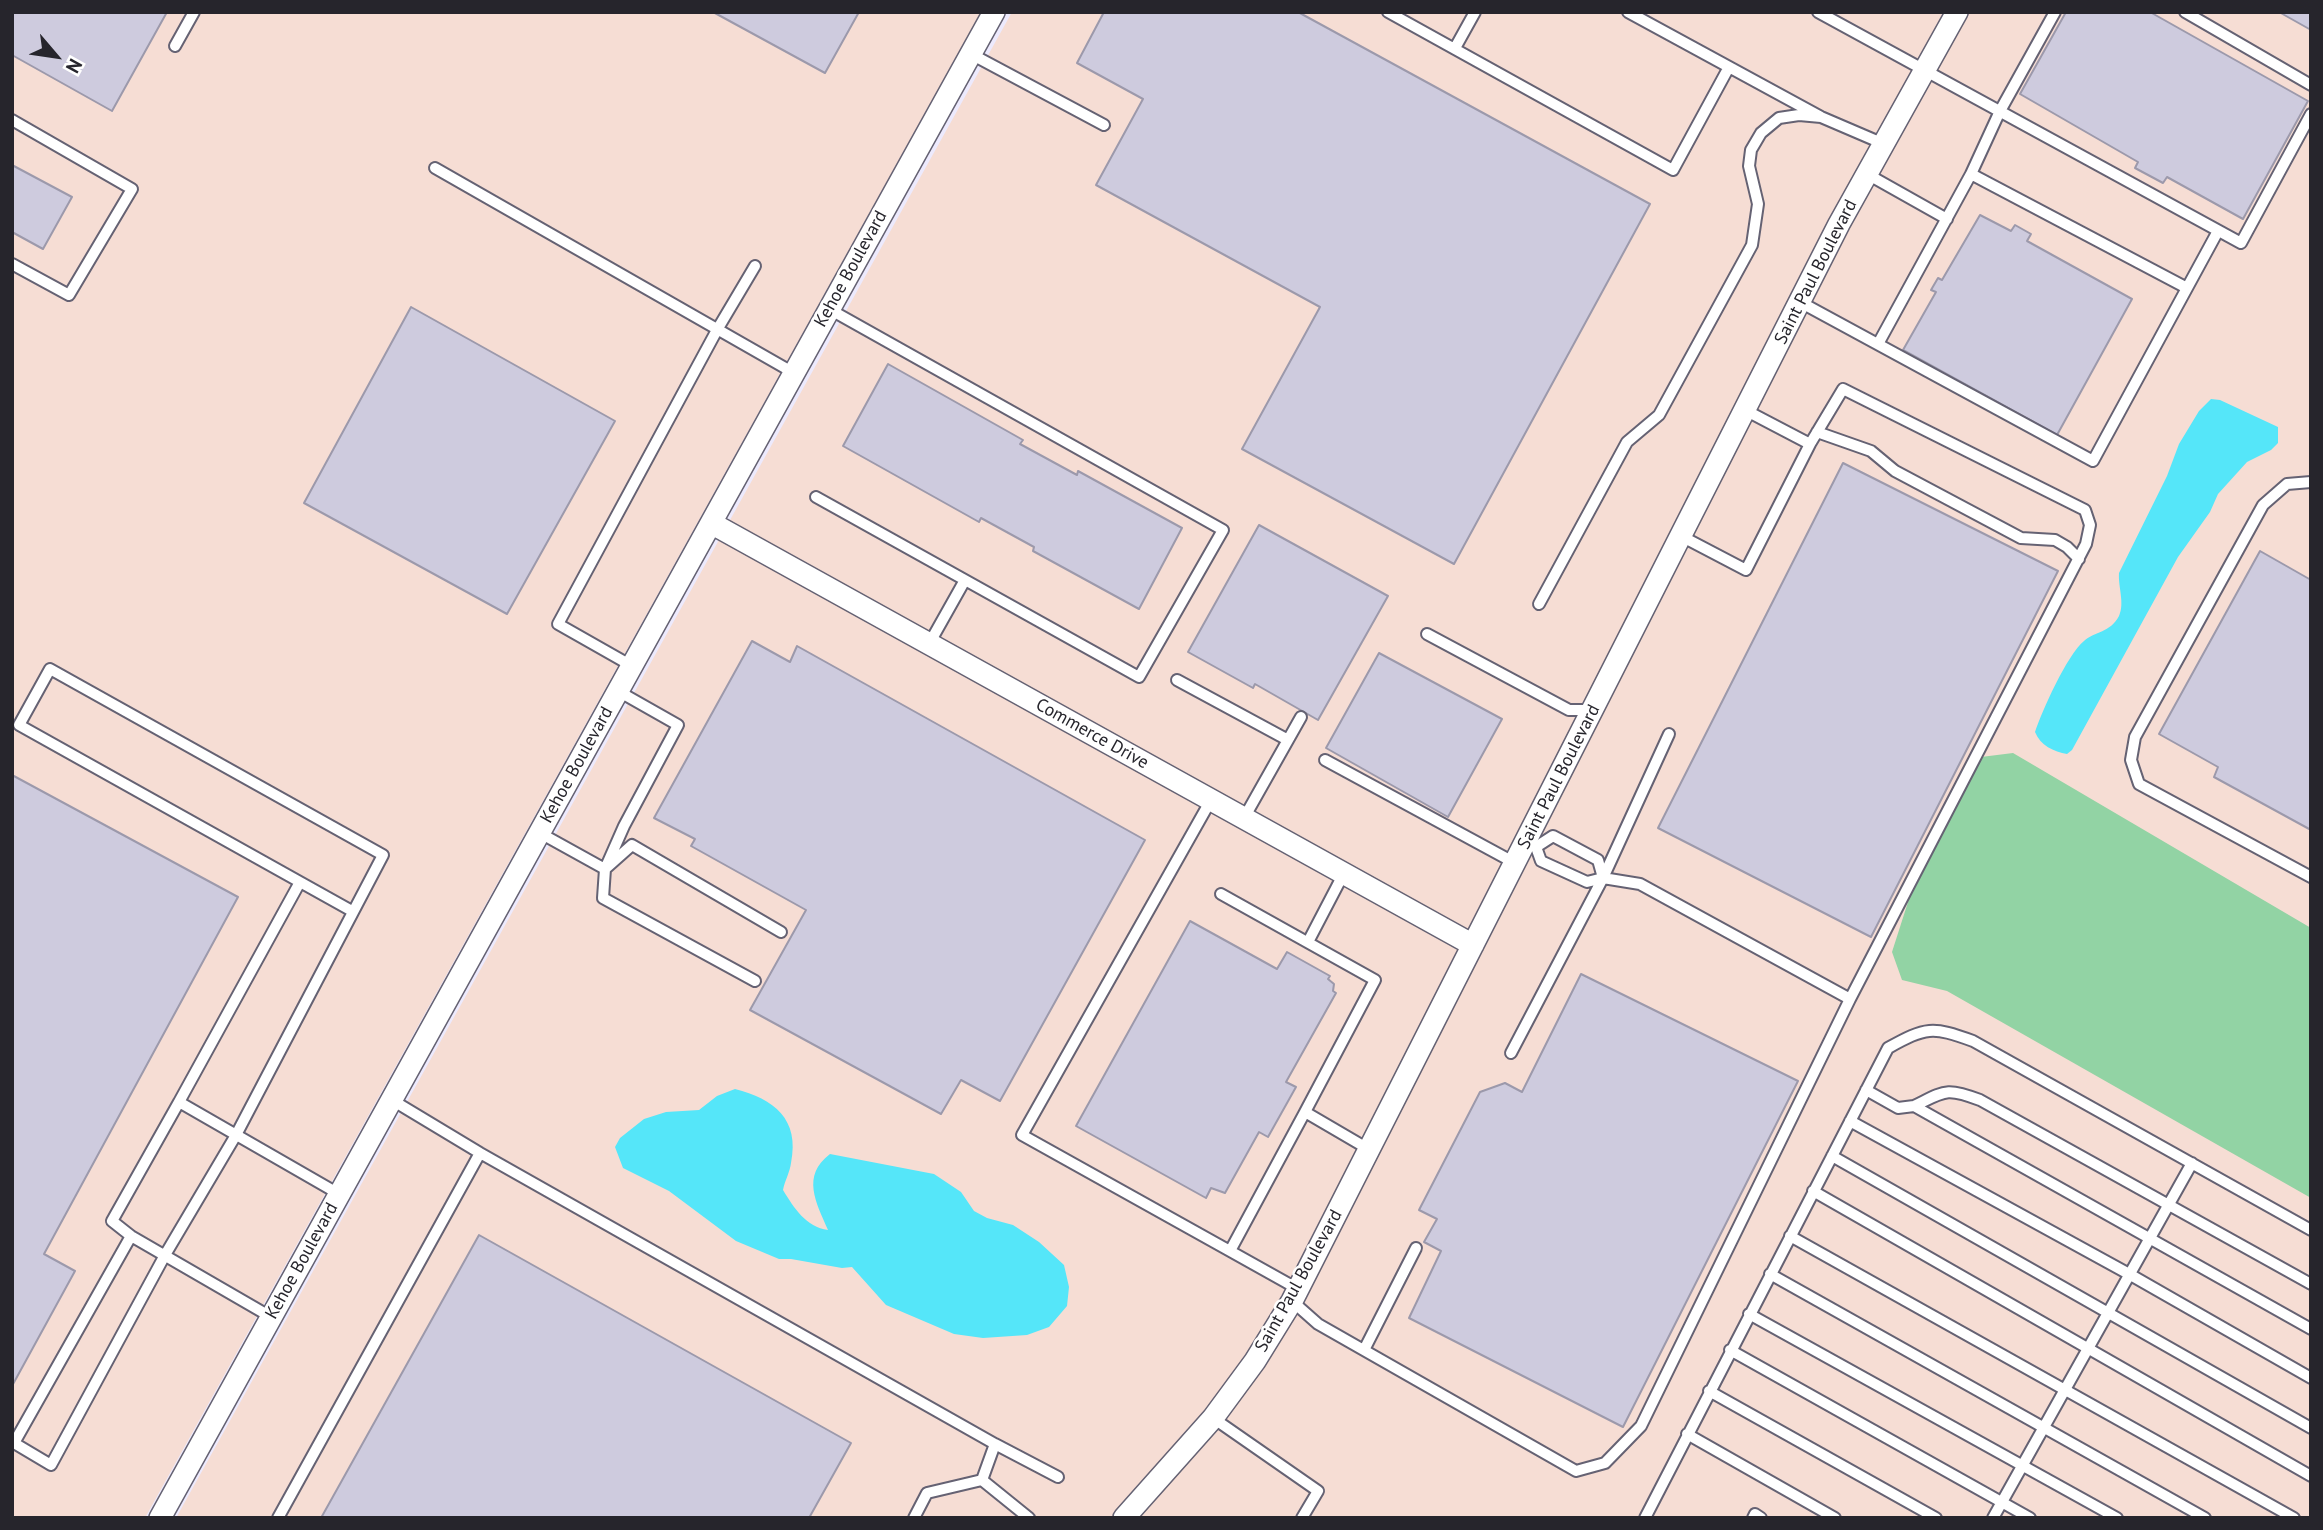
<!DOCTYPE html>
<html>
<head>
<meta charset="utf-8">
<style>
	body { margin:0 }
	#map { position:relative; width:2323px; height:1530px; overflow:hidden; background:#edeafd; font-family:"PT Sans",sans-serif }
	canvas { display:block }
	.frame { position:absolute; inset:0; border:14px solid #26252c; pointer-events:none }
	.north { position:absolute; left:21px; top:21px; width:70px; height:70px; -webkit-text-stroke:5px #fff; paint-order:stroke; rotate:119deg; font-size:19px; font-weight:700; line-height:28px; text-align:center; color:#26252c }
	.north::after { content:''; display:block; margin:auto; width:24px; height:32px; background:#26252c; clip-path:polygon(50% 0,100% 100%,50% 72%,0 100%) }
</style>
</head>
<body>
<div id="map">
<canvas width="2323" height="1530"></canvas>
<div class="frame"></div>
<div class="north">N</div>
</div>
<script>
const ctx = document.querySelector('canvas').getContext('2d');
ctx.lineJoin = 'round';
function fillPath(path, color) {
  ctx.fillStyle = color;
  ctx.fill(path, 'evenodd');
}
function strokePath(path, color, width, dash) {
  ctx.strokeStyle = color;
  ctx.lineWidth = width;
  ctx.lineCap = dash ? 'butt' : 'round';
  ctx.setLineDash(dash || []);
  ctx.stroke(path);
}
function write(font, color, halo, rows, align = 'center') {
  ctx.font = font + ' "PT Sans",sans-serif';
  ctx.lineWidth = 5;
  ctx.setLineDash([]);
  ctx.textBaseline = 'middle';
  ctx.strokeStyle = halo;
  ctx.fillStyle = color;
  for (const [text, x, y, turn = 0] of rows) {
    ctx.save();
    ctx.translate(x, y);
    ctx.rotate((+turn || 0) * Math.PI / 180);
    ctx.textAlign = isNaN(turn) ? turn : align;
    if (halo) ctx.strokeText(text, 0, 0);
    ctx.fillText(text, 0, 0);
    ctx.restore();
  }
}
const industrial = new Path2D(`
	M12 12H981L145 1518H12Z
	M1012 12H2311V1518H176Z`);
const green = new Path2D(`
	M2013 753 2311 928V1198L1947 991 1902 980 1892 952 1916 877 1981 757Z`);
const water = new Path2D(`
	M2211 399 2220 400 2278 427V443L2271 450 2247 462 2218 494 2210 512 2178 557 2072 750 2067 754C2054 752 2040 745 2035 732 2042 711 2067 655 2084 641 2095 631 2110 633 2119 616 2125 603 2118 587 2119 573L2167 476 2179 444 2199 411Z
	M735 1089C774 1099 800 1119 791 1163 790 1172 785 1180 783 1190 794 1208 806 1227 828 1230 816 1202 801 1176 830 1154L934 1174 961 1192 974 1211 987 1218 1013 1225 1039 1242 1064 1265 1069 1287 1067 1306 1049 1327 1027 1335 983 1338 954 1334 886 1305 852 1267 842 1268 791 1259H779L736 1241 669 1191 623 1168 615 1147 620 1138 644 1119 666 1112 699 1110 717 1096Z`);
const building = new Path2D(`
	M12 12H167L112 111 12 55Z
	M713 12H859L825 73Z
	M1104 12H1298L1650 204 1454 564 1242 449 1320 307 1096 185 1143 99 1077 63Z
	M2066 12H2150L2308 101 2243 219 2167 177 2163 183 2135 168 2138 162 2020 94Z
	M2279 12H2311V30Z
	M12 165 72 197 43 249 12 232Z
	M1980 215 2011 231 2015 225 2031 234 2027 241 2132 299 2057 435 1903 350 1936 292 1931 290 1938 278 1942 280Z
	M411 307 615 421 507 614 304 503Z
	M888 364 1023 440 1020 444 1077 475 1078 471 1182 528 1139 609 1033 551 1034 547 981 518 979 522 843 446Z
	M1843 463 2058 571 1871 937 1658 828Z
	M1259 525 1388 596 1318 720 1255 684 1253 688 1188 652Z
	M2260 551 2311 580V830L2214 777 2218 767 2159 734Z
	M752 641 790 662 797 646 1145 840 1000 1101 961 1080 941 1114 750 1010 806 910 691 846 695 839 654 818Z
	M1379 653 1502 719 1448 817 1326 748Z
	M12 775 238 897 44 1254 75 1271 12 1386Z
	M1190 921 1277 969 1287 952 1330 976 1328 979 1334 984 1333 991 1336 993 1286 1082 1296 1087 1268 1137 1259 1132 1225 1193 1211 1188 1206 1198 1076 1126Z
	M1581 974 1798 1081 1623 1427 1409 1318 1441 1251 1424 1242 1437 1219 1419 1210 1480 1092 1505 1083 1522 1092Z
	M479 1235 851 1443 809 1518H321Z`);
const service = new Path2D(`
	M1388 12 1673 170 1729 67
	M1628 12 1821 117 1884 144
	M1818 12 2241 243 2311 114
	M2185 12 2311 85
	M175 46 194 12
	M1455 48 1475 12
	M971 54 1104 125
	M12 120 132 189 69 295 12 264
	M435 168 794 373
	M1867 174 1947 219
	M1971 174 2000 111 2055 12
	M1800 302 2093 461 2218 231
	M829 309 1223 530 1139 677 965 580 929 644
	M1878 344 1971 174 2187 288
	M1817 432 1871 451 1895 471 2021 538 2055 540 2067 547 2079 559
	M2311 482 2287 484 2263 505 2135 737 2131 760 2139 784 2311 877
	M816 497 965 580
	M1681 536 1746 570 1810 444 1745 410
	M1539 604 1627 442 1659 415 1752 245 1758 204 1749 166 1751 150 1761 133 1779 118 1799 115 1821 117
	M1427 634 1569 710H1593
	M632 666 558 624 717 330 755 266
	M1177 680 1288 740
	M618 691 678 725 624 826 605 869 632 845 781 932
	M1325 760 1515 863
	M1211 800 1022 1135 1230 1251
	M1244 818 1301 717
	M540 833 605 869 603 898 755 981
	M1526 842 1536 847 1541 861 1587 882 1603 878 1640 884 1850 999
	M1536 847 1553 836 1598 860 1603 878
	M300 882 352 911
	M1221 894 1375 980 1305 1112
	M1308 942 1344 873
	M1511 1053 1603 878 1669 734
	M1866 1090 1898 1108 1914 1106
	M392 1100 480 1153 995 1444 982 1480
	M179 1102 112 1221 131 1236 271 1317
	M1850 1121 2129 1274 2311 1378
	M1832 1156 2311 1428
	M1813 1191 2311 1476
	M131 1236 14 1443 51 1465 165 1255 236 1135 383 855 50 669 19 725 300 882 179 1102 339 1194
	M1790 1236 2294 1518
	M1770 1274 2205 1518
	M2311 1284 1980 1100C1946 1087 1945 1091 1914 1106L2311 1329
	M1298 1289 1230 1251 1305 1112 1370 1150
	M1292 1301 1318 1324 1576 1471 1605 1463 1641 1426 1850 999 2086 544 2090 525 2085 510 1843 389 1810 444
	M1749 1314 2117 1518
	M1364 1350 1416 1248
	M1730 1350 2030 1518
	M1709 1391 1936 1518
	M1213 1418 1318 1491 1302 1518
	M1687 1434 1835 1518
	M995 1444 1058 1477
	M278 1518 480 1153
	M914 1518 927 1493 982 1480 1029 1518
	M1645 1518 1888 1048C1926 1027 1932 1026 1973 1041L2311 1230
	M1753 1518 1755 1514 1761 1518
	M1993 1518 2192 1163`);
const minor = new Path2D(`
	M711 523 1473 945
	M160 1518 994 12
	M1124 1518 1213 1418 1255 1361 1292 1301 1839 224 1957 12`);
const streetNames = [
	["Kehoe Boulevard",851,269,-61],
	["Saint Paul Boulevard",1816,272,-63],
	["Commerce Drive",1092,734,29],
	["Kehoe Boulevard",577,765,-61],
	["Saint Paul Boulevard",1559,777,-63],
	["Kehoe Boulevard",302,1261,-61],
	["Saint Paul Boulevard",1299,1281,-61]
];
fillPath(industrial, '#f6ddd4');
fillPath(green, '#92d3a4');
fillPath(water, '#55e6f9');
fillPath(building, '#cecbde');
strokePath(building, '#9c99ab', 2);
strokePath(service, '#656273', 14);
strokePath(minor, '#656273', 24);
strokePath(service, '#fff', 10);
strokePath(minor, '#fff', 21);
write('18px', '#26252c', '#fff', streetNames);
</script>
</body>
</html>
